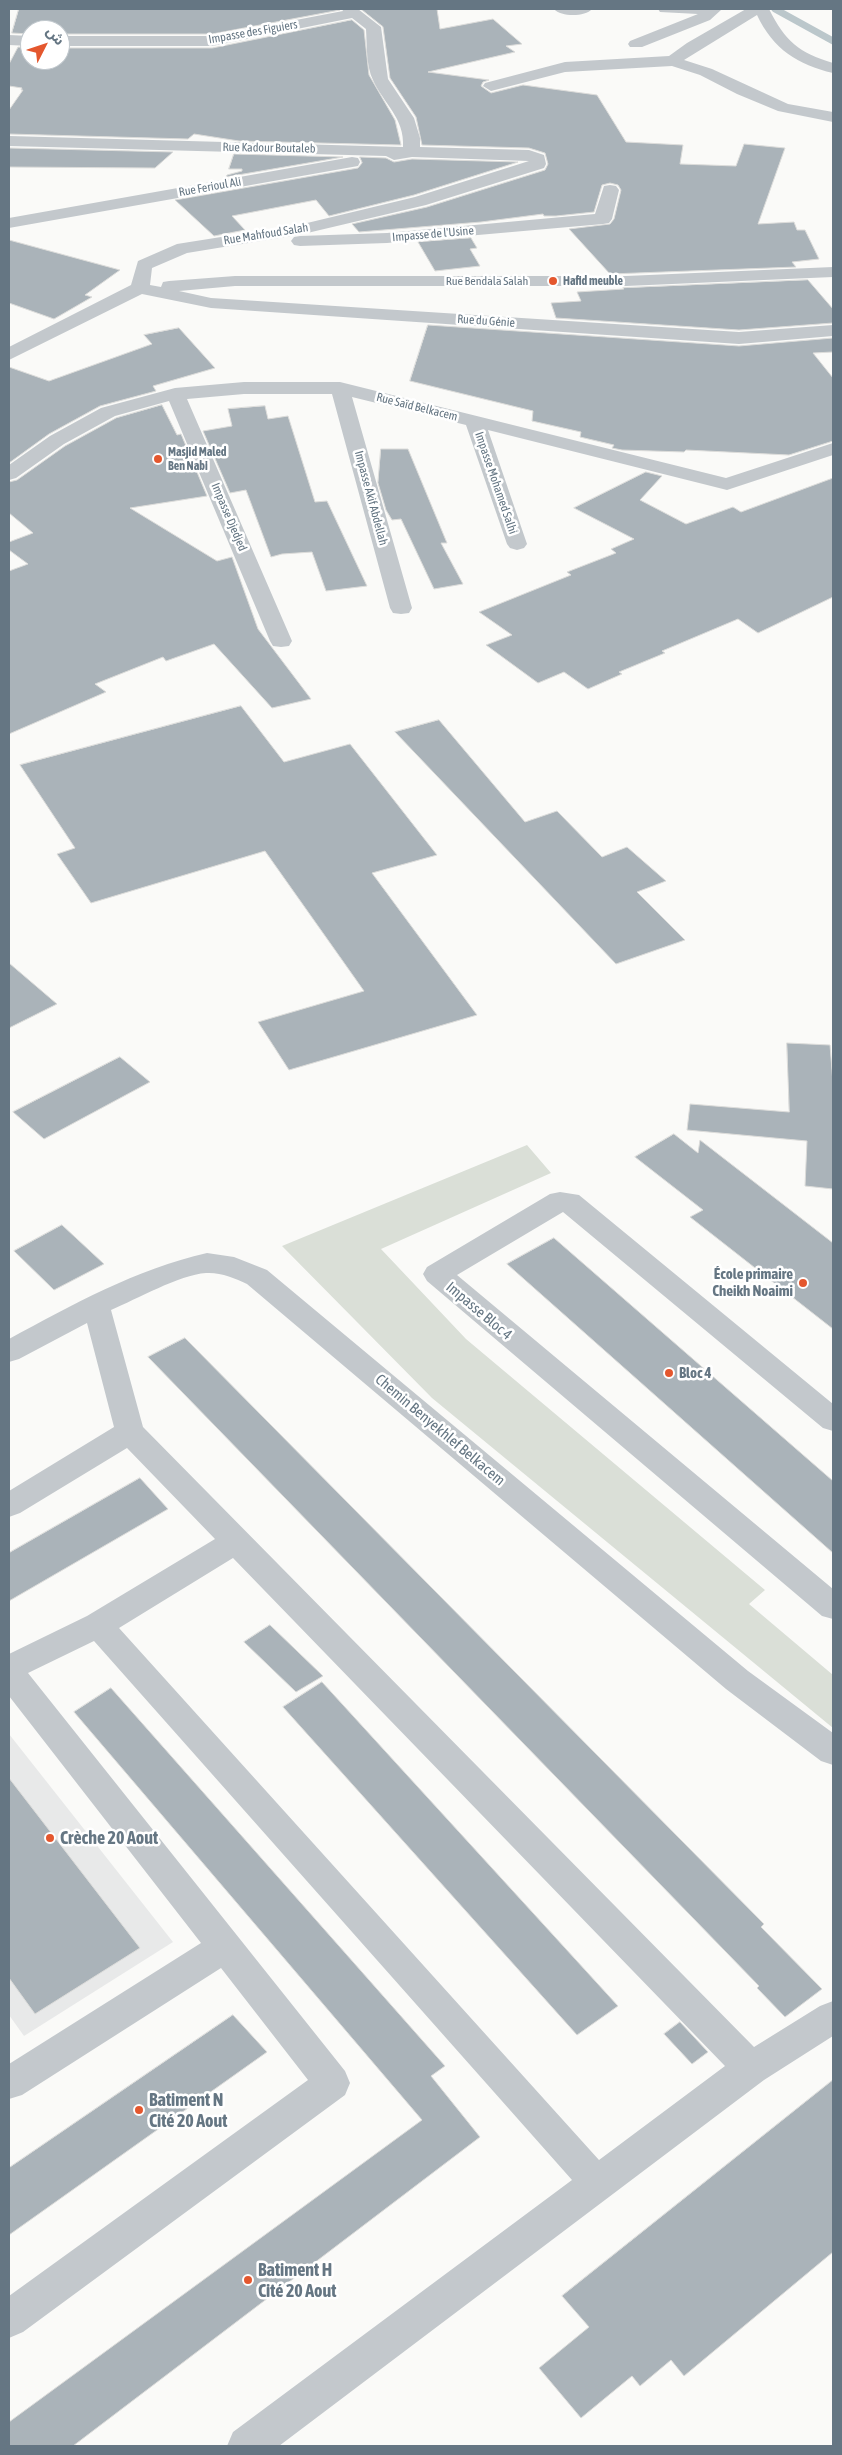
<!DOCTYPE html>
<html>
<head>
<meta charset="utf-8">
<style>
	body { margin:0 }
	#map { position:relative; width:842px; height:2455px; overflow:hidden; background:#fafaf8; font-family:"Asap Condensed","Noto Sans Arabic",sans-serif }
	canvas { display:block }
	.frame { position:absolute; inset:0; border:10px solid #657683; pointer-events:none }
	.north { position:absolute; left:20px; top:20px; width:50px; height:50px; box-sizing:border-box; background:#fff; border:1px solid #c1c8cd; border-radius:50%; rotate:49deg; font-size:14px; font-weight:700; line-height:20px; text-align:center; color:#657683 }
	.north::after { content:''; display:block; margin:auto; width:18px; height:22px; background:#e4572e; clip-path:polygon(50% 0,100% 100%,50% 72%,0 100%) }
</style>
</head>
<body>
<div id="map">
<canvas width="842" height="2455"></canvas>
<div class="frame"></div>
<div class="north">ش</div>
</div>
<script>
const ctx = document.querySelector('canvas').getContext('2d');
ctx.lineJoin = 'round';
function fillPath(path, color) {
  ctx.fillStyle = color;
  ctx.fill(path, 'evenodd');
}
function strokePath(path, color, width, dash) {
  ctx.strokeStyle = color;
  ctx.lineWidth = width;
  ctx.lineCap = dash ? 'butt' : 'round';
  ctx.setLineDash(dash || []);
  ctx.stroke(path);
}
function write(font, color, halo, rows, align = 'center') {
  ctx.font = font + ' "Asap Condensed",sans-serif';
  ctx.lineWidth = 5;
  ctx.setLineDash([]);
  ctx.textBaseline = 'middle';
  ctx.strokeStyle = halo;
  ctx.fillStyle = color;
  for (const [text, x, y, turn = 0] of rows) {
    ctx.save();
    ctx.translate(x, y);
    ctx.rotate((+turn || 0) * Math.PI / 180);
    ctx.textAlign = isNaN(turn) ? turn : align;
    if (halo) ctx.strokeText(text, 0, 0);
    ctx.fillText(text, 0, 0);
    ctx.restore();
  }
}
const built = new Path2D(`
	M9 1734 173 1942 24 2036 9 2015Z`);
const green = new Path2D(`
	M527 1145 551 1173 381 1249 466 1339 765 1590 749 1604 833 1675V1728L432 1398 282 1246Z`);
const stream = new Path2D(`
	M775 9 833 41`);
const building = new Path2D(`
	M19 9H340V10L212 34H60V30H30V34L12 33Z
	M361 9H437L440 29 493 19 522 44 506 46 515 52 428 72 489 80 483 82 481 86 491 93 523 85 597 95 626 142 683 145 680 164 736 166 744 144 785 148 758 224 794 222 797 230H805L819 259 792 262 796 267 610 274 569 229 610 224 614 219 621 190 618 185 610 183 602 185 594 212 556 216H544L543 214 481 222 359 232 352 224 427 207 545 170 548 164 545 153 529 148 422 145 416 117 390 78 383 27Z
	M352 20 364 30 369 75 395 120 401 145 239 141 194 134 188 139 9 134V110L23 90H21L22 88 9 86V64L18 47 30 48V60H60V48H212Z
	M9 148 173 152 155 168 9 167Z
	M234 154 343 157 226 177 227 175 242 171V169H229Z
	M360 157 386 158 394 162 412 159 518 162 414 195 329 216 316 200 232 216 245 230 214 236 175 200 358 168 362 163Z
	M471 238 477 248 470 249 480 266 435 271 418 242Z
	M9 240 120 270 85 295 92 297 54 319 9 303Z
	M808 280 833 309V323L739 330 556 318 551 303 581 301 577 292 624 289 623 288Z
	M428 325 739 346 833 338V352L813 353 833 378V441L789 455 686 450 684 452 622 450 612 448 614 445 580 437 581 432 532 421 533 411 410 381Z
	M179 328 215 368 153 386 156 391 100 406 49 434 9 463V367L49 381 152 344 144 335Z
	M162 405 177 435 181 434 207 496 130 508 217 561 232 557 258 629 311 699 272 708 214 644 166 661 163 657 95 684 106 692 9 734V571L28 564 9 550V542L33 533 9 513V482L17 480 65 446 116 418Z
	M265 406 268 419 288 416 315 502 327 501 367 586 326 591 312 552 282 554 271 557 246 490 230 493 203 431 232 426 228 409Z
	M381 449H408L447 543H441L463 584 434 589 401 519 392 520 386 510 378 483Z
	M646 472 662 476 640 500 686 524 733 507 741 512 833 478V597L758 633 738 619 662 651 665 653 619 672 622 674 588 689 564 672 538 683 486 645 512 635 479 612 571 575 567 572 616 553 611 549 634 539 574 508Z
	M241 706 284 762 350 744 437 855 372 873 477 1015 289 1070 258 1022 364 991 265 851 91 903 57 854 75 848 20 765Z
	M439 720 525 822 557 811 602 857 627 847 666 881 637 892 685 940 616 964 395 732Z
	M9 963 57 1004 9 1028Z
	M787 1043 830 1045 833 1083V1189L805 1186 807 1141 687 1130 690 1104 789 1112Z
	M120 1057 150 1082 44 1139 13 1112Z
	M674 1134 698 1153 700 1140 833 1243V1329L690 1217 703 1210 635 1157Z
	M62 1225 104 1264 54 1290 14 1251Z
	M554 1238 833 1481V1553L507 1264Z
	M185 1338 764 1924 761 1927 822 1989 785 2017 757 1988 759 1986 148 1357Z
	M140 1478 168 1509 9 1601V1553Z
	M270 1625 323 1676 296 1692 244 1642Z
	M322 1682 618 2006 577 2035 283 1707Z
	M111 1688 445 2066 431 2076 480 2137 73 2446H9V2422L422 2120 74 1712Z
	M9 1778 140 1948 35 2014 9 1978Z
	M233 2015 267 2052 9 2235V2168Z
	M680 2022 708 2052 692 2064 664 2034Z
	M833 2080V2252L684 2376 671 2360 640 2386 632 2376 581 2418 539 2368 589 2327 562 2296Z`);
const minor = new Path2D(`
	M342 9H358L381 27 388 79 414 118 420 138V147L529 150 544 155 546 164 544 168 426 205 303 234 187 253 152 268 150 285 161 287 163 282 169 281 235 276H626L833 267V277L626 286H235L179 291 211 298 739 332 833 325V336L739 344 211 308 142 294 9 360V347L131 285 138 261 177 244 303 224 415 197 529 161 412 157 394 160 386 156 9 146V136L403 147C405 118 383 103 373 80 366 66 367 44 366 29L352 18 212 46H60V36H212L343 11Z
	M554 9H592C585 17 561 17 554 9Z
	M658 9H720L721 10 710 20 642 47H630L628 44 630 41 698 14 660 12Z
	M746 9H769C785 41 799 53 833 63V73C798 65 773 49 757 15L684 60 712 69 788 104 833 112V122L778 111 737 94 700 75 672 66 565 72 491 91 483 86 485 83 565 62 669 56 687 43Z
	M9 35 30 36V46L9 45Z
	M352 157 358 158 360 162 358 166 9 228V218Z
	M610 185 616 186 619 190 612 219 609 223 603 224 387 243 300 246 294 245 291 241 294 237 300 236 387 233 595 214 604 186Z
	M244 382H340L726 478 833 443V455L727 490 488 430 527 544 524 548 517 550 510 548 507 544 466 425 352 397 412 608 409 613 401 614 393 613 390 608 332 394H244L187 399 292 641 289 646 281 647 273 646 270 641 169 401 115 416 64 444 16 478 9 480V465L50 436 101 408 175 388Z
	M560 1192 579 1195 833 1404V1431L823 1428 563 1212 457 1275 833 1589V1619L822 1616 427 1281 423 1274 427 1267 550 1194Z
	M207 1253 234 1257 267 1270 748 1671 833 1733V1765L821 1761 726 1689 247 1284C235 1278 220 1272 206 1273 179 1275 137 1299 111 1310L143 1427 754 2047 820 2006 833 2001V2036L764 2080 279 2446H227L233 2432 572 2180 94 1641 28 1673 345 2071 350 2083 345 2095 23 2332 9 2338V2296L308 2080 221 1968 22 2095 9 2099V2064L201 1943 9 1696V1654L87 1616 215 1539 127 1448 20 1513 9 1517V1491L114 1427 87 1323 19 1359 9 1362V1339C72 1305 136 1269 207 1253ZM233 1558 725 2066 599 2160 119 1628Z`);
const markers = [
	[553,281,5,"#e4572e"],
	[158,459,5,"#e4572e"],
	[803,1283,5,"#e4572e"],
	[669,1373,5,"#e4572e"],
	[50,1838,5,"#e4572e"],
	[139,2110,5,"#e4572e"],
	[248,2280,5,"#e4572e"]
];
const farStreetnames = [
	["Impasse des Figuiers",253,32,-10],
	["Rue Kadour Boutaleb",269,148,1],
	["Rue Ferioul Ali",210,187,-10],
	["Rue Mahfoud Salah",266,234,-9],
	["Impasse de l'Usine",433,234,-5],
	["Rue Bendala Salah",487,281],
	["Rue du Génie",486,321,4],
	["Rue Saïd Belkacem",417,407,14],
	["Impasse Mohamed Salhi",496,483,71],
	["Impasse Akif Abdellah",371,498,75],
	["Impasse Djedjed",229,517,67]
];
const farPoinames = [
	["Hafid meuble",563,281],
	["Masjid Maled",168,452],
	["Ben Nabi",168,466]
];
const poiNames = [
	["École primaire",793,1274],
	["Cheikh Noaimi",793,1291],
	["Bloc 4",679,1373,"left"]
];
const streetNames = [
	["Impasse Bloc 4",479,1311,40],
	["Chemin Benyekhlef Belkacem",440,1430,40]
];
const nearPoinames = [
	["Crèche 20 Aout",60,1838],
	["Batiment N",149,2100],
	["Cité 20 Aout",149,2121],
	["Batiment H",258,2270],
	["Cité 20 Aout",258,2291]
];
fillPath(built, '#e8e9e9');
fillPath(green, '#dadfd7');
strokePath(stream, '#bbc7cb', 7);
fillPath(building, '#aab3b9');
strokePath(building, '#dcdcda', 1);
fillPath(minor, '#c3c8cc');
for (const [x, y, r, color] of markers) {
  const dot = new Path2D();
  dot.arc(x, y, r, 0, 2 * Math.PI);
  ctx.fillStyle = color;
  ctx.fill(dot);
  strokePath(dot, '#fff', 2);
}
write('12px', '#657683', '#fff', farStreetnames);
write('bold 12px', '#657683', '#fff', farPoinames, 'left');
write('bold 15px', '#657683', '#fff', poiNames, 'right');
write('15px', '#657683', '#fff', streetNames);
write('bold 18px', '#657683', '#fff', nearPoinames, 'left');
</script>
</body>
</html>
